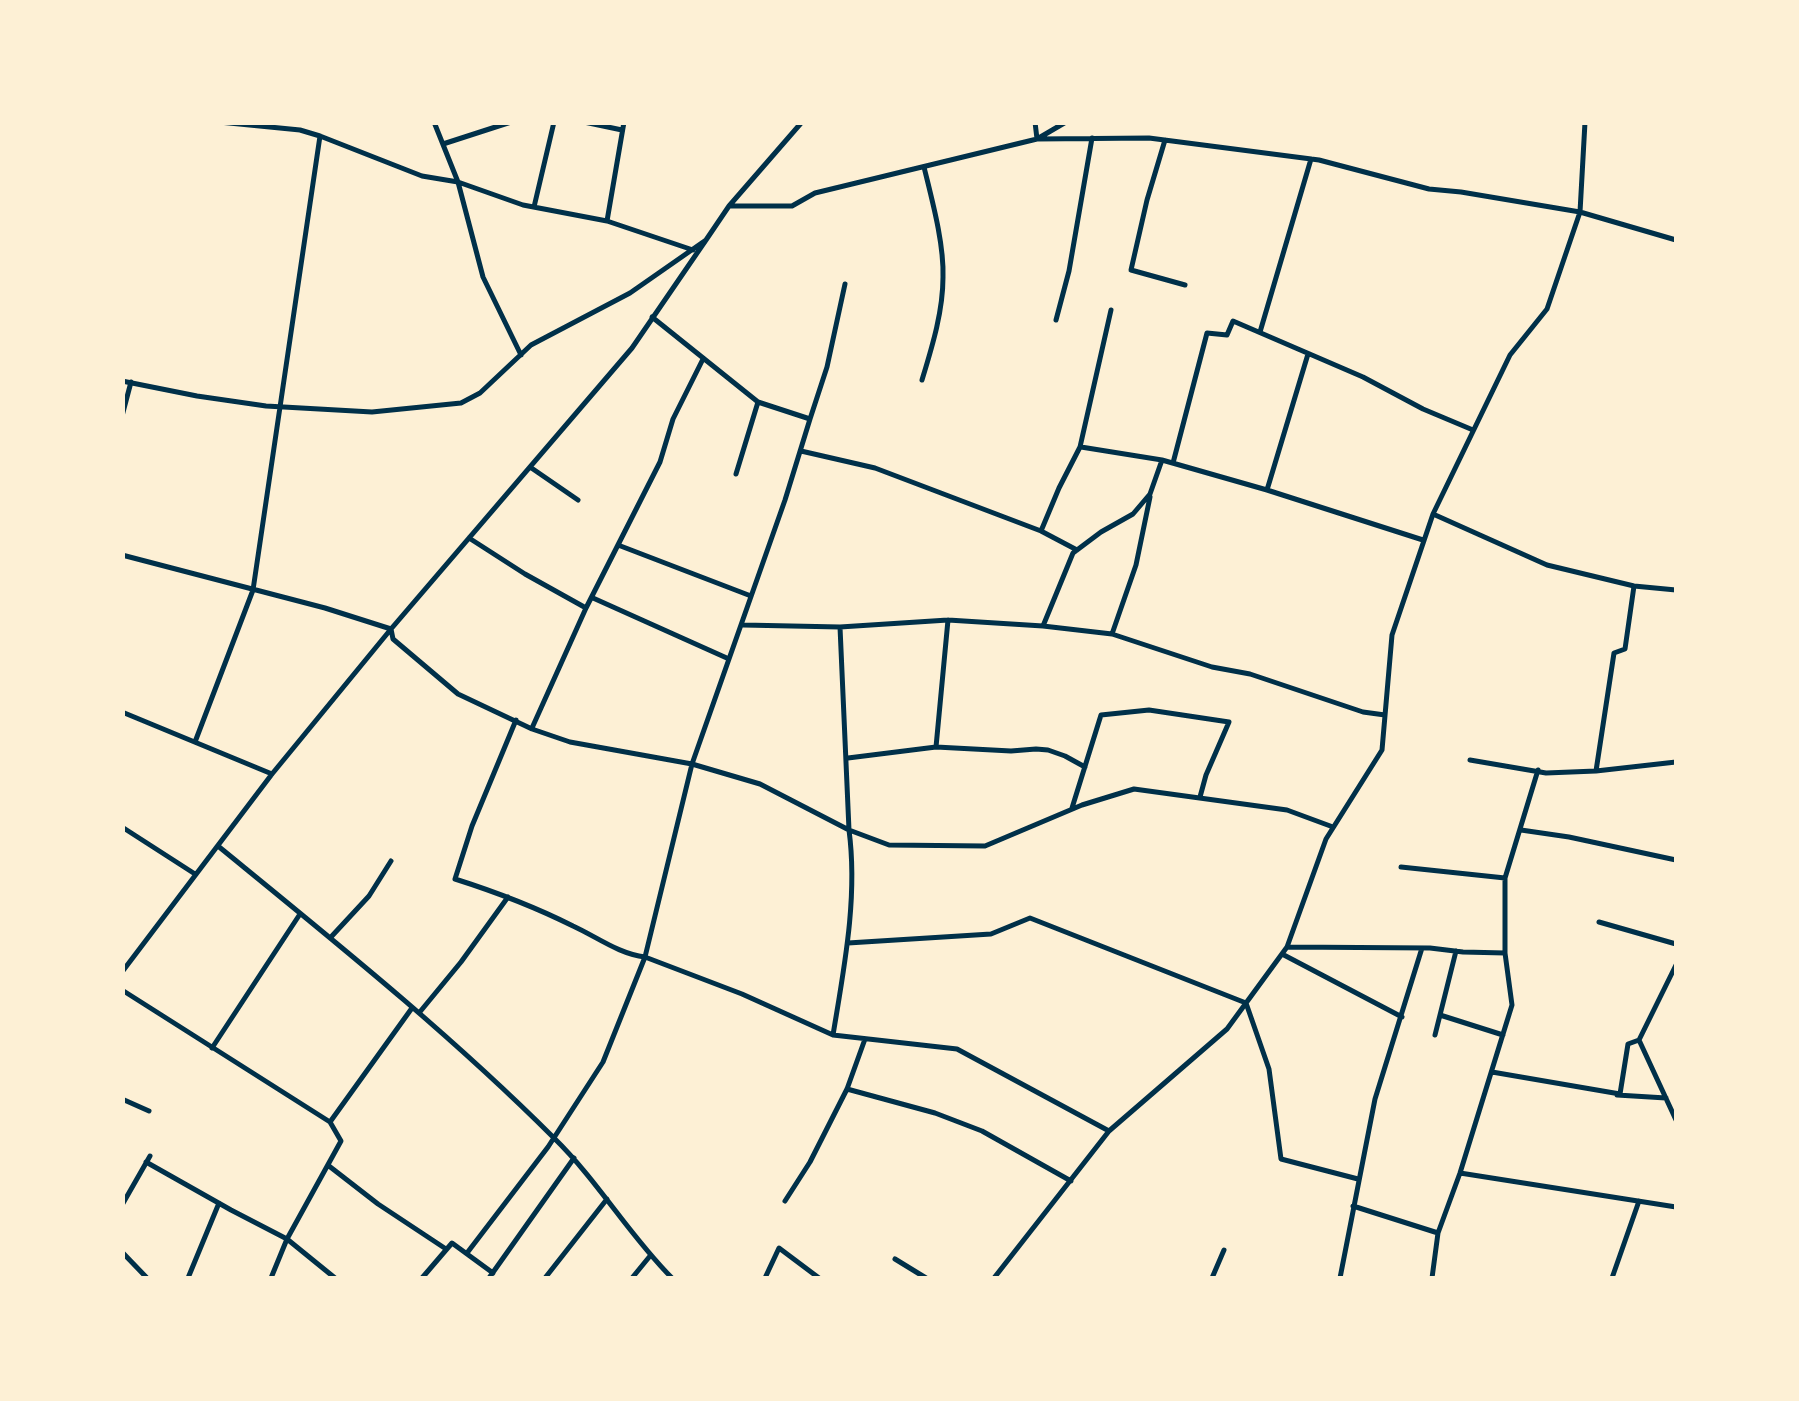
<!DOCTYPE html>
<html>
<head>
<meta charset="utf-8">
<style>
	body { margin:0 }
	#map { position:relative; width:1799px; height:1401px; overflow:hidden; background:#fdf0d5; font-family:"IBM Plex Sans",sans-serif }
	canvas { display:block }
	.frame { position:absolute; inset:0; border:125px solid #fdf0d5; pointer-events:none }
</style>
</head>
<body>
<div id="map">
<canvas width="1799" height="1401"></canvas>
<div class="frame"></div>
</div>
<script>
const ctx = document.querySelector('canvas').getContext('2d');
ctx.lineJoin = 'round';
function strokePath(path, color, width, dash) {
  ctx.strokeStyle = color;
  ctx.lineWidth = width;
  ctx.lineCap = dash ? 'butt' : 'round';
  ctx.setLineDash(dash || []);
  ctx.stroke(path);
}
const minor = new Path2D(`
	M219 122 300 130 320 136 422 176 458 182 523 205 607 221 624 122
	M434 122 458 182 483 277 521 355
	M584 122 622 130
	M1035 122 1037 139 1066 122
	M1165 140 1147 200 1131 270 1185 285
	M443 144 511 122
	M729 206H792L815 193 1037 139 1149 138 1319 160 1429 189 1461 192 1580 212 1676 240
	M534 207 554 122
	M607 221 693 250
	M1056 320 1069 271 1092 138
	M1260 332 1311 159
	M922 380C932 347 943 312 943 277 944 243 932 200 924 167
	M122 381 197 396 266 406 372 412 461 403 480 393 531 345 630 293 706 240 729 206 802 122
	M122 416 131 382
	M810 419 827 367 845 284
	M1081 447 1162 460
	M801 451 875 468 1041 531 1077 550
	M1173 463 1207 333 1227 335 1233 321 1363 377 1423 409 1473 430
	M530 467 578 500
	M736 474 758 402
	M1267 490 1308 354
	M1433 514 1547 565 1634 586 1676 590
	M1041 531 1059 488 1080 447 1111 310
	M469 538 525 574 586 608
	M618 545 751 596
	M122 555 325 608 391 629 393 639 458 694 532 729 570 742 692 764 760 784 849 830 889 845 985 846 1082 805 1134 789 1287 810 1333 827
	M593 598 729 659
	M743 625 840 627 948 620 1043 626 1073 553 1101 532 1133 514 1150 494 1162 460 1267 490 1423 540
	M1043 626 1112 634 1212 667 1250 674 1363 712 1385 715
	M1112 634 1136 565 1150 497
	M122 712 272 774
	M516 720 472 826 455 879C496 892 535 907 573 926 597 937 619 954 645 957L742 994 833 1035 957 1049 1109 1131
	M532 728 586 608 660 462 673 419 703 359
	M195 742 253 590 320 136
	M936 747 948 620
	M848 758 936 747 1011 751 1036 749 1048 750 1065 756 1085 767
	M1470 760 1546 773 1596 771 1676 762
	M1596 771 1614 653 1625 649 1634 586
	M1072 808 1101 715 1149 710 1229 722 1206 775 1200 797
	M122 827 195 874
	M1521 830 1569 837 1676 860
	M218 846C333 940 449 1033 554 1138 598 1181 629 1235 672 1278
	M1401 867 1505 878
	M1599 922 1676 944
	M331 937 369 896 391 861
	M848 943 991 934 1030 918 1246 1003 1269 1069 1281 1159 1358 1179
	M1287 947 1430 948 1463 952 1505 953
	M1282 954 1402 1017
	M122 972 272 774 391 629 632 348 706 240
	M122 990 330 1122
	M419 1013 461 962 508 897
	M1440 1015 1503 1035
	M833 1035C844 968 858 898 849 830L840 627
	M1435 1035 1456 951
	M1639 1040 1676 1120
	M212 1048 300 914
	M1492 1072 1620 1094 1628 1044 1639 1040 1676 965
	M847 1089 935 1113 982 1131 1071 1181
	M1617 1095 1666 1098
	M122 1099 149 1111
	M146 1162 231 1210 287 1239 335 1278
	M329 1166 378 1204 446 1249
	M1460 1173 1676 1207
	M785 1201 810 1162 847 1089 865 1039
	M122 1205 150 1156
	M1353 1206 1438 1233
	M122 1252 147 1278
	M467 1253 548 1147 603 1062 645 957 692 764 785 500 810 419 758 402 652 317
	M895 1259 926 1278
	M188 1278 219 1203
	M271 1278 287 1239 341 1141 330 1122 412 1008
	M422 1278 452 1243 493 1273
	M489 1278 574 1158
	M545 1278 607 1199
	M632 1278 650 1256
	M765 1278 779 1248 819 1278
	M994 1278 1109 1131 1227 1029 1287 947 1326 839 1382 750 1392 635 1433 514 1510 355 1547 309 1580 212 1585 122
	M1212 1278 1224 1250
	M1340 1278 1375 1099 1422 948
	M1432 1278 1438 1233 1460 1173 1512 1005 1505 953V878L1538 770
	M1612 1278 1639 1201`);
strokePath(minor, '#003049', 5);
</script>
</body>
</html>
